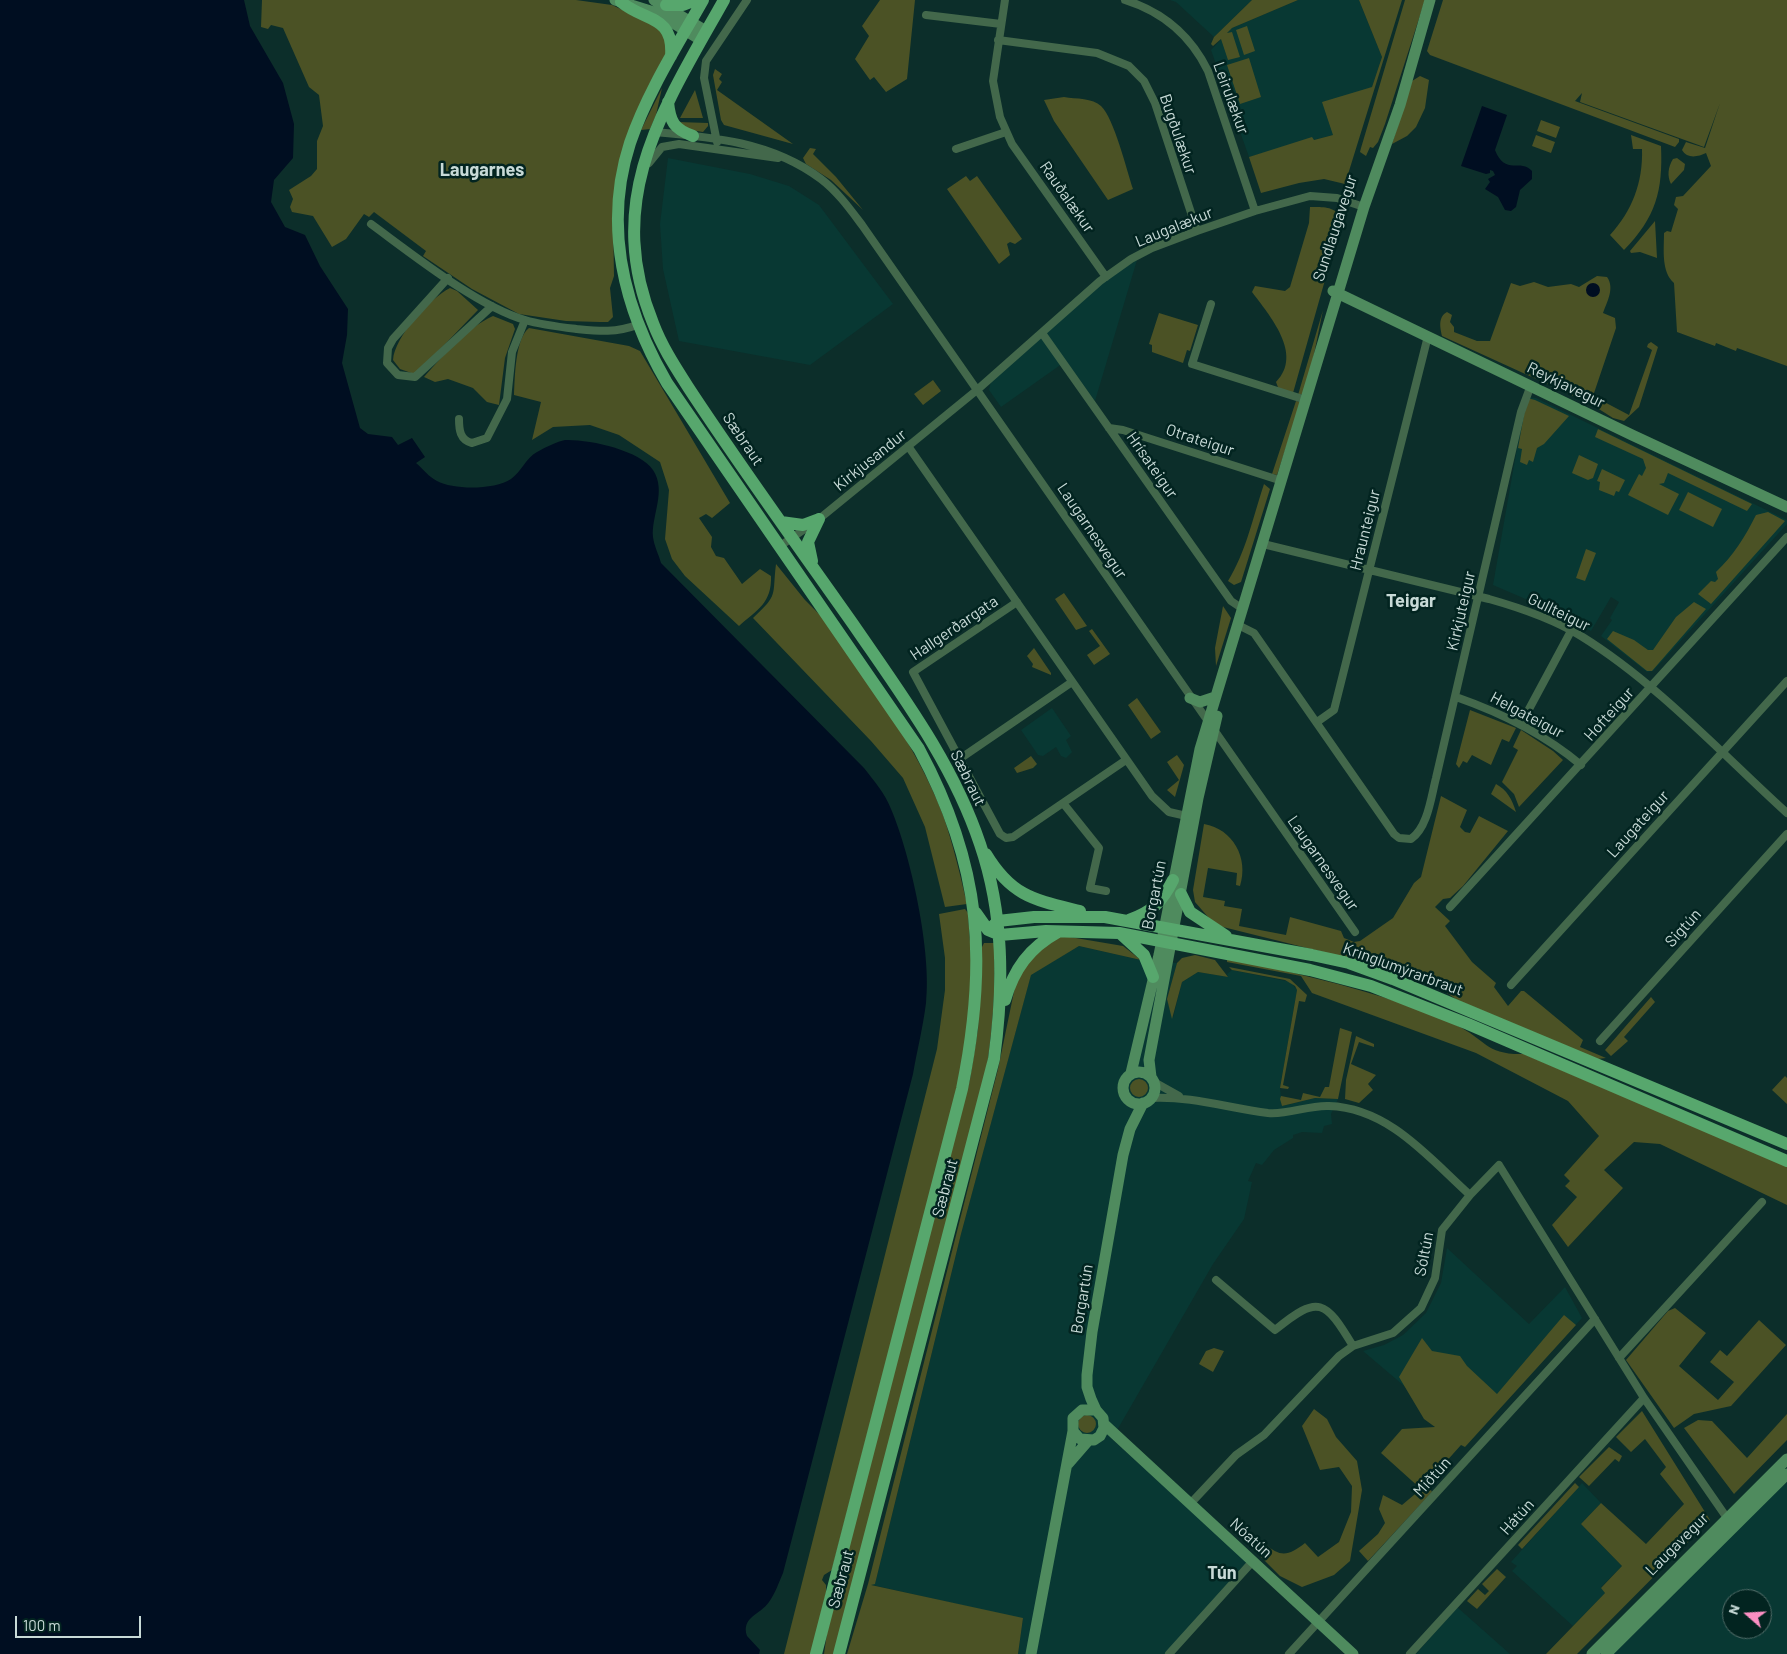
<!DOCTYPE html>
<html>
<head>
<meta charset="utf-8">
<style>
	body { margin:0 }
	#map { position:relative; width:1787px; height:1654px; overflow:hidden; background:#0c2e2a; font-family:Barlow,sans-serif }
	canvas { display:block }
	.north { position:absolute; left:1722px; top:1589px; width:50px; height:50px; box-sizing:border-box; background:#022420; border:1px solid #516d69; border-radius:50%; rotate:289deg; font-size:14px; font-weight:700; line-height:20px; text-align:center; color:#c8dad7 }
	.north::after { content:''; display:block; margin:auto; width:18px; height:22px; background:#fc8fc3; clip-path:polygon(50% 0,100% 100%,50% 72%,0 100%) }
	.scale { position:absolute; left:15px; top:1616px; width:126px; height:22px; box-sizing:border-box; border:2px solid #c8dad7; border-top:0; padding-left:6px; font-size:15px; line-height:18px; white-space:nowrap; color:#c8dad7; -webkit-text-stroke:4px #022420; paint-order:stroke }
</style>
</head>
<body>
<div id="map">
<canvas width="1787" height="1654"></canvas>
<div class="north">N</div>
<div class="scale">100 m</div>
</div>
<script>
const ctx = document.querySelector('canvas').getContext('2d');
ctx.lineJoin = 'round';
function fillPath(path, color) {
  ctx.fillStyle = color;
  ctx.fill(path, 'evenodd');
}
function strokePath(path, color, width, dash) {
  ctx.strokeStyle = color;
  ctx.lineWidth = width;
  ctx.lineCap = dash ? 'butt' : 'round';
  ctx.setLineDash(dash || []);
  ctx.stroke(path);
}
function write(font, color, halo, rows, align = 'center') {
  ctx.font = font + ' Barlow,sans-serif';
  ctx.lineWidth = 5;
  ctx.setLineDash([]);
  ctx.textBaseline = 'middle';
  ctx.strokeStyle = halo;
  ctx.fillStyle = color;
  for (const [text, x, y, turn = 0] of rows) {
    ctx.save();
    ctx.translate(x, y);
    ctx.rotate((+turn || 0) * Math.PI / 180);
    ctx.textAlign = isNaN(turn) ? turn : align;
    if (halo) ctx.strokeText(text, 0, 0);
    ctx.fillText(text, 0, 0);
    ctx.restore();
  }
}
const built = new Path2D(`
	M1170 0H1252L1214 37 1176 2Z
	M1298 0H1359L1382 57 1372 87 1333 135 1249 157 1211 50 1232 28Z
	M668 158 750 174 789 186 819 205 893 304 810 365 679 341 663 269 660 224Z
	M1137 260 1095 401 1066 361 1001 407 989 390 991 381 1107 278Z
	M1526 397 1536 398 1787 520V524L1653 671 1647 672 1601 636 1612 620 1610 618 1619 602 1611 597 1591 631 1549 609 1493 585Z
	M1052 708 1071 736 1066 740 1072 752 1066 758 1061 756 1056 747 1043 756 1038 755 1021 730Z
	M1079 946 1141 960 1177 963 1167 999 1173 1018 1182 982 1198 972 1228 977 1227 974 1232 970 1291 982 1297 990 1280 1088 1282 1106 1315 1098 1338 1099 1331 1114 1332 1124 1324 1126 1322 1133 1302 1132 1293 1135V1138L1274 1150 1262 1165 1256 1163 1248 1181 1252 1182 1244 1219 1213 1264 1112 1439 1247 1562 1165 1654H1018L1023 1619 868 1584H875L961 1234 1031 974Z
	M1447 1248 1529 1324 1565 1287 1582 1318 1469 1441 1363 1351 1384 1345 1403 1335 1426 1313 1441 1283Z
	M1787 1467V1654H1600ZM1732 1599H1762V1629H1732Z
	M1582 1483 1601 1503 1581 1524 1622 1566 1601 1587 1605 1593 1573 1626 1512 1571 1517 1566 1511 1562Z
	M1457 1607 1510 1654H1416Z`);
const green = new Path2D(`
	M262 0H576L612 5 657 26 665 34 667 51 648 93 613 215 614 276 610 288 613 317 608 322H600L566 321 519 314 472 289 423 256 426 251 374 212 369 217 364 214 346 239 332 247 313 216 292 212 290 207 293 199 289 190 311 176 317 169V141L323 126 319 95 309 87 283 28 271 25 268 29 261 27Z
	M880 0H915L907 79 886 92 874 77 870 80 855 59 869 36 862 26Z
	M1252 0H1298L1232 28 1227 33 1232 32 1240 57 1228 60 1221 39 1213 46 1211 44 1214 37Z
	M1359 0H1402L1345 184 1324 179 1299 183 1261 193 1249 157 1312 137 1314 140 1333 135 1322 102 1372 87 1382 57Z
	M1405 0H1425L1385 124 1378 142 1373 148 1370 147 1366 156 1360 152 1361 148Z
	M1443 0H1787V366L1737 348 1736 351 1716 343 1715 346 1677 332 1674 283C1661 272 1664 249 1664 233L1667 231 1671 232 1678 209 1674 205 1676 197 1683 196 1711 166 1706 153C1698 157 1687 159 1682 150L1686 142 1705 148 1720 103 1704 147 1580 102 1582 93 1575 101 1679 139V142L1675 147 1430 55 1427 51Z
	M1247 26 1255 51 1244 55 1236 30Z
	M1249 58 1261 97 1240 104 1227 65Z
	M715 69 722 74 719 79 722 82 717 90 793 144 724 125 721 120 713 75Z
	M1420 76 1429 80 1425 108 1416 127 1407 136 1392 144 1412 81Z
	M662 88 656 115 650 129 641 130Z
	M695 90 703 118H680Z
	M1064 97C1076 99 1093 98 1101 106 1114 118 1127 171 1133 189L1108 200 1054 121 1044 100Z
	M1541 120 1560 127 1556 138 1537 131Z
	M678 122 708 123V126L703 132 690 130Z
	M1536 135 1555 142 1551 153 1532 146Z
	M1631 135 1661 146C1663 191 1656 217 1624 250L1610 235C1632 211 1643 183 1642 149H1633Z
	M810 148 816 149 813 154 836 177 863 210 831 180 806 164 803 158Z
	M1677 158 1685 164 1684 170 1671 184C1667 176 1668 167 1673 159Z
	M966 176 970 181 977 176 1022 239 1015 244 1010 242 1007 244 1010 255 999 264 947 189Z
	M1310 207C1324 207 1336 206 1342 220L1293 393 1279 390 1276 382C1304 354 1269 315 1252 292L1255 286 1285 291 1290 287 1309 223Z
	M1655 221 1657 258 1640 252 1631 253 1630 251Z
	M1597 276 1607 277C1615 288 1607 302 1603 313L1615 318 1616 328 1593 396 1629 415 1652 350 1647 347 1648 344 1651 342 1658 347 1639 407 1624 421 1613 418 1591 404 1442 336C1440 327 1438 317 1447 312L1452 315 1450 322 1454 327V332L1477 341H1490L1511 283 1520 286 1534 282 1548 287 1571 284 1579 287Z
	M450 288 457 291 478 310 423 367 414 374 400 369 393 360C395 336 429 299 450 288Z
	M1323 310 1312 364 1303 394 1298 395Z
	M1159 313 1198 325 1190 351 1187 350 1183 363 1152 352V345L1149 344Z
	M493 316 513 324 515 329 505 358 499 405 487 402 473 388 448 379 435 382 424 377C444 355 465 329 493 316Z
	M529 328 629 346 640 351 730 503 712 518 706 514 699 518 712 537 711 547 716 556 724 558 742 584 760 569 771 576C772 603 757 610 739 626L685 576 672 559 665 539 669 490 660 462 619 435 590 425 553 427 532 440 541 402 514 395C515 377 515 339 529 328Z
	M933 380 941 391 923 405 914 394Z
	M1527 398 1535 400 1569 416 1544 444 1537 448 1533 462 1529 460 1527 465 1520 462 1522 449 1518 448Z
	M1296 401 1301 402 1277 475 1272 474Z
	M1598 429 1752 504 1747 511 1668 473 1664 483 1659 484 1679 494 1668 515 1628 495 1639 474 1642 476 1646 468 1643 459 1595 437Z
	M1579 455 1598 464 1593 478 1588 480 1572 473Z
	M1602 469 1625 480 1619 492 1616 491 1614 496 1599 490 1600 482 1597 481Z
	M1264 484 1270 489 1241 582 1234 585 1228 581C1246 552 1253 517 1264 484Z
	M1688 492 1722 509 1713 527 1679 510Z
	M1768 512 1785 521 1711 604 1698 594 1711 581 1715 582 1718 579 1716 572C1733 556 1745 537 1756 515Z
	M1586 549 1596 553 1585 581 1576 578Z
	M776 564 805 600 822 617C866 680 916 743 943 815 953 844 960 874 967 904L945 907 925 827 903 778 871 741 753 618C779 594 772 596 776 564Z
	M1064 593 1087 626 1076 630 1055 599Z
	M1694 602 1706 609 1652 671H1647L1607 639 1613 631 1634 640 1648 650H1653L1676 617Z
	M1223 606 1231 618 1216 666 1215 648Z
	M1092 629 1110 654 1094 665 1087 655 1100 646 1089 631Z
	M1034 648 1051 673V675L1032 667 1033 664 1027 656Z
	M1137 698 1161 732 1151 739 1128 705Z
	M1470 710 1516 728 1509 742 1502 739 1491 765 1472 755 1467 763 1463 761 1459 768 1456 764Z
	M1521 730 1553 751 1563 760 1519 807 1514 794 1502 782 1518 750 1513 747Z
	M1177 755 1184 765 1175 797 1167 790 1179 780 1167 762Z
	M1031 756 1037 764 1033 768 1017 773 1014 768Z
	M1496 784C1507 790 1512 799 1516 812L1491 794Z
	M1441 796 1467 810 1460 827 1465 832 1470 833 1479 816 1508 831 1463 886 1450 898 1443 899 1435 907 1450 921 1445 926 1472 962 1496 983 1494 987 1508 1006 1521 991H1524L1583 1040 1580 1047 1606 1058 1597 1059 1457 1000 1447 993 1449 985 1417 972 1414 978 1401 977 1359 961 1215 925 1195 902 1193 890 1204 824C1233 829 1249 858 1240 886L1236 885 1237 873 1208 868 1203 897 1225 901 1224 906 1242 909 1239 926 1286 935 1290 917 1341 931 1344 938 1354 942 1360 941 1393 918 1414 883 1421 877Z
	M965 909 968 913 972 971 965 1058 832 1570 824 1575 822 1580 826 1585V1593L811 1654H784L937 1049 945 990V958L939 914Z
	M1058 935 1123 946 1141 960 1079 946 1031 975 961 1234 875 1584 871 1585 1023 1618 1018 1654H847L868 1584 998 1069 1016 982 1028 961Z
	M984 943H994C996 984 993 1025 987 1066L836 1654H824L828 1626 970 1079 978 1029 982 947Z
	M1195 955 1215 960 1228 977 1198 972 1182 982 1172 1019 1167 999 1177 963 1182 958Z
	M1227 958C1287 971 1345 984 1404 1004 1421 1010 1440 1017 1456 1025 1487 1040 1485 1055 1524 1054L1787 1166V1205L1660 1144 1634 1142 1604 1170 1623 1188 1568 1247 1552 1225 1577 1197 1565 1186 1570 1181 1564 1175 1599 1136 1568 1101 1476 1053 1312 993 1301 976 1227 962Z
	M1229 967 1290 979 1307 995 1305 1002 1299 1001 1283 1085 1289 1087 1288 1089 1280 1088 1297 990 1295 986 1285 980 1232 970Z
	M1651 997 1655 1002 1624 1037 1628 1041 1611 1056 1605 1050Z
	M1340 1028 1352 1032 1338 1099 1315 1098 1282 1106 1280 1099 1281 1096 1301 1100 1303 1093 1320 1097 1325 1087H1329Z
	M1356 1036 1374 1044V1047L1359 1042 1351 1064 1376 1075 1368 1084 1373 1090 1359 1103 1345 1099 1346 1080Z
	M1785 1076 1787 1078V1104L1772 1090Z
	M1130 1088a9 9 0 1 1 18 0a9 9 0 1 1-18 0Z
	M1675 1308 1706 1333 1679 1366 1718 1400 1734 1382 1710 1362 1720 1350 1727 1356 1759 1320 1786 1345 1731 1406 1694 1414 1674 1428 1626 1360 1668 1311Z
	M1564 1315 1576 1325 1465 1447 1461 1445 1427 1483 1432 1492 1368 1561 1359 1551 1378 1534 1385 1523 1379 1509 1383 1495 1402 1505 1421 1489 1381 1453 1402 1429 1435 1427 1424 1419 1399 1377 1422 1338 1432 1351 1460 1356 1467 1366 1497 1394Z
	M1214 1348 1224 1351 1213 1372 1199 1364 1206 1351Z
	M1314 1409 1327 1419 1336 1437 1357 1461 1362 1490 1350 1561 1334 1575 1302 1587 1280 1576 1249 1545 1264 1543C1281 1558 1288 1556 1305 1543L1318 1557 1339 1542 1351 1512 1352 1486 1339 1467 1320 1470 1302 1426Z
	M1642 1411 1710 1520 1577 1654H1546L1605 1593 1601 1588 1622 1566 1581 1524 1601 1503 1646 1544 1684 1504 1660 1474 1666 1467 1645 1439 1631 1452 1616 1437Z
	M1787 1414V1440L1734 1494 1684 1428 1698 1420 1712 1421 1747 1458Z
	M1078 1424a9 9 0 1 1 18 0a9 9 0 1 1-18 0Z
	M1609 1447 1622 1456 1619 1462 1615 1459 1589 1486 1579 1477Z
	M1575 1483 1579 1487 1522 1549 1518 1545Z
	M1497 1569 1506 1577 1477 1609 1467 1601 1478 1589 1485 1595 1489 1591 1482 1584Z`);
const water = new Path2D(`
	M0 0H244L250 26 283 83 294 124 293 158 274 180 271 202 285 227 305 235 320 266 348 309 347 335 342 363 360 428 368 434 392 437 398 445 412 438 425 457 416 463C423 469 429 477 437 481 453 490 495 490 511 479 521 472 526 458 537 452 544 448 558 441 565 440 588 439 640 450 653 470 667 491 651 516 653 537 654 546 659 555 661 563L864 768C874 781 885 793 891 809 911 856 932 953 926 1003 923 1027 917 1051 913 1074L783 1573C779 1582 775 1594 769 1602 760 1615 741 1617 747 1636L760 1650 759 1654H0Z
	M1482 106 1507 115 1495 150C1505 176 1521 158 1532 171V179L1520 190 1516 207 1511 211 1505 210 1498 197 1485 189 1490 182 1488 179 1495 175 1493 171 1490 170V173L1486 174 1461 166Z
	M1586 290a7 7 0 1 1 14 0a7 7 0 1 1-14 0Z`);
const street = new Path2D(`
	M1005 0 993 81 1000 117 1012 144 1106 277
	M1125 0C1163 12 1191 36 1208 71L1255 211
	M926 15 1001 24
	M998 40 1097 53 1129 66 1144 81 1155 103 1197 231
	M654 132C713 137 772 142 821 179 837 191 850 209 862 225L1355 932
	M717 142 704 78 706 61 747 0
	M956 149 1006 132
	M649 163 662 147 679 144 778 158
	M371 224C412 254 477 306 525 320 542 325 560 327 577 329 598 331 616 333 637 325
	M448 278 393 339 388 348 387 363 398 375 415 377 492 306
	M1211 304 1192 364 1306 400
	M1042 333 1231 601 1243 609
	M459 419C459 430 460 440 472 443L487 438 507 399 512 352 525 320
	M1109 428 1123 430 1282 481
	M908 446 1152 796 1169 812 1191 817
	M777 544H783L819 519 977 390 1100 281 1131 259 1152 248 1197 231 1255 211 1310 196 1337 198 1364 207
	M1263 544 1489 599C1521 608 1553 619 1581 636 1657 683 1721 753 1787 813
	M1017 602 913 672 1000 834 1006 838 1013 837 1126 760
	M1238 625 1254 633 1394 834 1399 838 1411 839C1428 827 1431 797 1436 778L1521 412 1531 385
	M1456 697C1502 713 1543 733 1581 765
	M1317 722 1334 710 1428 336
	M1521 724 1571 631
	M961 758 1072 682
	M1063 803 1099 848 1090 888 1106 891
	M1450 907 1787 537
	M1511 985 1787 681
	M1600 1041 1787 834
	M1154 1082 1179 1096
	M1151 1098C1192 1096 1228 1108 1268 1113 1288 1115 1308 1105 1329 1106 1389 1108 1429 1158 1470 1195L1442 1230 1435 1278 1421 1308 1393 1333 1353 1346 1339 1356 1264 1435 1236 1455 1190 1504
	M1470 1195 1499 1165 1644 1398 1727 1518
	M1216 1280 1275 1330C1319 1294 1325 1300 1353 1346
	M1619 1358 1762 1202
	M1169 1654 1253 1561
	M1289 1654 1595 1319
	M1410 1654 1644 1398`);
const secondary = new Path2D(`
	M615 0 657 13 701 40
	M654 0 706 31
	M1333 291 1632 435 1787 507
	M1190 698 1200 702 1215 697
	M1123 1088a16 16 0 1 1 32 0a16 16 0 1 1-32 0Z
	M1131 1073 1159 955 1200 749 1364 207 1400 105 1430 0
	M1151 1077 1149 1060 1198 798 1217 716
	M1096 1410H1082L1073 1418V1431L1080 1439 1094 1440 1100 1436 1104 1428 1103 1418 1096 1410 1091 1399 1087 1387V1375L1092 1332 1123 1155 1130 1129 1143 1103
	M1104 1424 1353 1654
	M1068 1464 1088 1441
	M1031 1654 1073 1431
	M1592 1654 1787 1459
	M1606 1654 1787 1474`);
const primary = new Path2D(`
	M703 0C677 46 647 93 630 143 603 226 624 309 667 383L919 749C982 866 988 961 962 1089L816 1654
	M724 0C664 107 602 198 653 323 662 347 676 368 690 390 742 469 798 546 853 624 901 694 953 763 980 844 1004 914 1004 986 994 1059L839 1654
	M621 2C645 22 674 15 671 56
	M666 5H683L696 0
	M668 102C670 122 674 129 693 136
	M781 522 803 525 819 519
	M812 561 808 542 819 519
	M986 854C1012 897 1035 900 1080 911
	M1181 894 1190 912 1226 936
	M976 913 988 930 1000 935 1046 931 1119 933 1310 970 1371 986 1468 1024 1787 1161
	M1129 920C1152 912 1162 902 1173 880
	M993 926 998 921 1034 917H1105L1312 955 1349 963 1393 979 1787 1144
	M1121 934 1144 955 1153 977
	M1005 1000C1014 969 1029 948 1058 932`);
const streetNames = [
	["Leirulækur",1231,98,70],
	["Bugðulækur",1178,134,71],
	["Rauðalækur",1067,197,55],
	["Laugalækur",1174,227,-22],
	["Sundlaugavegur",1335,228,-72],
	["Reykjavegur",1566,385,26],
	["Sæbraut",743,439,56],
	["Otrateigur",1200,440,18],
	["Kirkjusandur",870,460,-39],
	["Hrísateigur",1152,465,55],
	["Hraunteigur",1365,530,-76],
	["Laugarnesvegur",1092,531,56],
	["Kirkjuteigur",1461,611,-77],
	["Gullteigur",1559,612,26],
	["Hallgerðargata",954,628,-34],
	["Hofteigur",1609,714,-48],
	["Helgateigur",1527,715,28],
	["Sæbraut",968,778,64],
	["Laugateigur",1638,824,-48],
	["Laugarnesvegur",1323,863,55],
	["Borgartún",1154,895,-79],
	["Sigtún",1683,928,-48],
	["Kringlumýrarbraut",1403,969,20],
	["Sæbraut",945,1188,-75],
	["Sóltún",1424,1254,-79],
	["Borgartún",1082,1299,-81],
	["Miðtún",1432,1477,-48],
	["Hátún",1517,1517,-48],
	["Nóatún",1251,1538,42],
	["Laugavegur",1677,1544,-45],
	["Sæbraut",841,1579,-75]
];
const neighbourhoodNames = [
	["Laugarnes",482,170],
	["Teigar",1411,601],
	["Tún",1222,1573]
];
fillPath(built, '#083833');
fillPath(green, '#4b5225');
fillPath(water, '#000e21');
strokePath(street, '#43684b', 8);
strokePath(secondary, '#4f8b5e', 11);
strokePath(primary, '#57a76d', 12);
write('16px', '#c8dad7', '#022420', streetNames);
write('bold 18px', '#c8dad7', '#022420', neighbourhoodNames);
</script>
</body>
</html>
